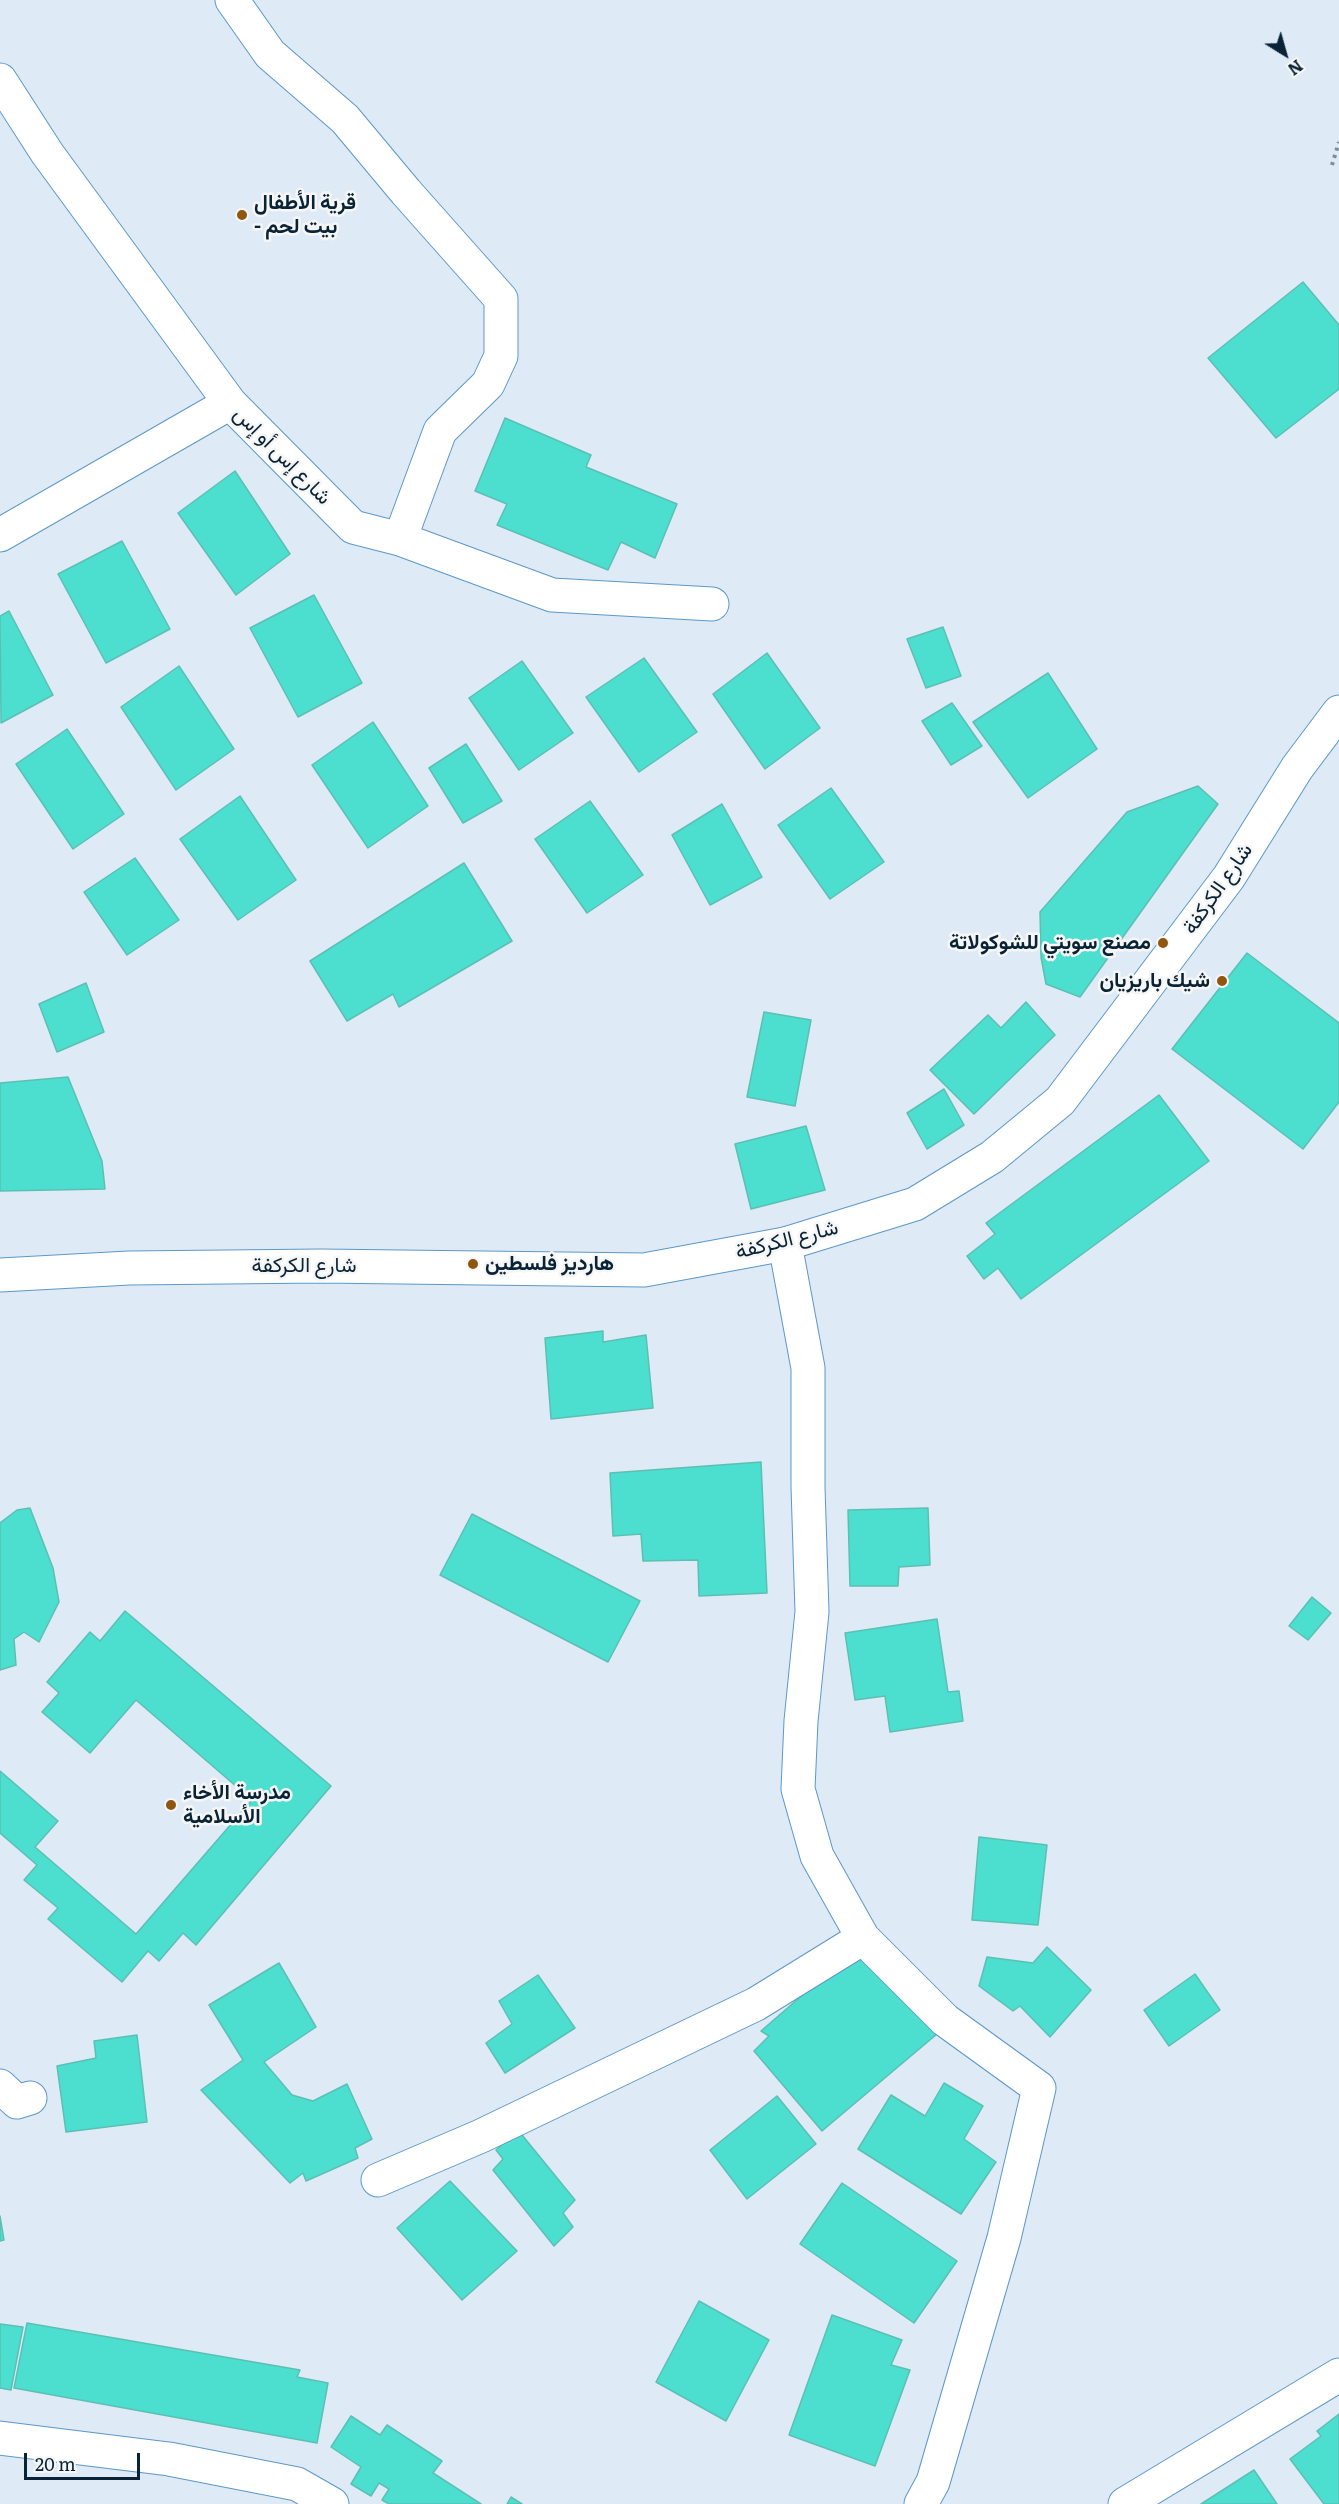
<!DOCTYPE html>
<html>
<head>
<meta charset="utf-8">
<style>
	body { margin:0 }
	#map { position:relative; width:1339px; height:2504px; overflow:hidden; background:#deeaf5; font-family:Literata,serif }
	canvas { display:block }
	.north { position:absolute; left:1255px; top:24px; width:60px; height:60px; -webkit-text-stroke:4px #f6f6f6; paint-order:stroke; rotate:143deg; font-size:16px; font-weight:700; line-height:24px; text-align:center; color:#092336 }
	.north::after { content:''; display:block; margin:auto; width:21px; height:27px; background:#092336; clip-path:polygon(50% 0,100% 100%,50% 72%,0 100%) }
	.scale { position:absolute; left:24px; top:2453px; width:116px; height:27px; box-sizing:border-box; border:3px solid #092336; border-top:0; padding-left:8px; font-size:18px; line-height:21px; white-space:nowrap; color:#092336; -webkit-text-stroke:4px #f6f6f6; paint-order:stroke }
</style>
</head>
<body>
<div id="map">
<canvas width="1339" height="2504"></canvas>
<div class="north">N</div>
<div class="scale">20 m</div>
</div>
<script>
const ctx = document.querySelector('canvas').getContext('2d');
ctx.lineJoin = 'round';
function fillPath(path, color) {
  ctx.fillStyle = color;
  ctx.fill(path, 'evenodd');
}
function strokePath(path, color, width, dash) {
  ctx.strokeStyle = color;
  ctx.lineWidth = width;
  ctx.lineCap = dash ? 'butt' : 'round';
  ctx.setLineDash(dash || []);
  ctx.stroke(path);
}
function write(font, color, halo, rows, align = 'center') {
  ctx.font = font + ' Literata,Vazirmatn,serif';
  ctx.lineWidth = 5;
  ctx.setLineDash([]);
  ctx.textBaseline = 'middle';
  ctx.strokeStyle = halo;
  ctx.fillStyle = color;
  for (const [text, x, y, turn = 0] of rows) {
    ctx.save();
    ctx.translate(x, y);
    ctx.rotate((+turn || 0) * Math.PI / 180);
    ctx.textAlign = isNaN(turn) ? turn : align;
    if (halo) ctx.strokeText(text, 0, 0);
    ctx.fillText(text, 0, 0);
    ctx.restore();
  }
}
const building = new Path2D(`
	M1303 282 1339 325V389L1276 438 1208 358Z
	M505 418 591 455 586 467 677 504 655 558 621 542 608 570 497 525 507 504 475 491Z
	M235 471 290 554 236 595 178 513Z
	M122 541 170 629 106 663 58 574Z
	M314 595 362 683 298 717 250 628Z
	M9 611 53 695 1 723 0 616Z
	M943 627 961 676 926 688 907 639Z
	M767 653 820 728 765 769 713 694Z
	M644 658 697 732 639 772 586 697Z
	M522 661 573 733 519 770 469 698Z
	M179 666 234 749 176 790 121 707Z
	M1048 673 1097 749 1028 798 973 722Z
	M952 703 982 746 951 765 922 721Z
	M373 722 428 806 368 848 312 765Z
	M67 729 124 814 73 849 16 764Z
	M466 744 502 801 463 823 429 768Z
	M1198 786 1218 804 1080 997 1046 984 1041 957 1040 912 1127 812Z
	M831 788 884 862 830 899 778 825Z
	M240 796 296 880 238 920 180 839Z
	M590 801 643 875 587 913 535 839Z
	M722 804 762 877 710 905 672 835Z
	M135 858 179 920 127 955 84 892Z
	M464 863 512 941 399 1007 393 994 347 1021 310 961Z
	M1247 953 1339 1023V1102L1303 1149 1172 1049Z
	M86 983 104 1032 57 1052 39 1004Z
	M1026 1002 1055 1035 974 1114 930 1070 988 1015 1001 1028Z
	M764 1012 811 1020 795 1106 747 1097Z
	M68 1077 102 1161 105 1189 0 1191V1083Z
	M944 1089 964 1125 927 1149 907 1113Z
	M1159 1095 1209 1161 1021 1299 998 1268 984 1279 967 1256 995 1234 986 1223Z
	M806 1126 825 1190 751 1209 735 1144Z
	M603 1331V1342L646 1335 653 1408 551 1419 545 1338Z
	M761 1462 767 1593 699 1596 698 1560 643 1561 641 1534 613 1536 610 1473Z
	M30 1508 53 1568 59 1602 39 1642 24 1632 14 1639 16 1665 0 1670V1523L17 1510Z
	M928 1508 930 1565 899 1567 898 1586H850L848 1510Z
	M472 1514 640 1601 608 1662 440 1575Z
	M1312 1597 1331 1613 1308 1640 1289 1626Z
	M125 1611 331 1786 196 1945 183 1933 159 1961 148 1951 122 1982 48 1919 58 1908 24 1880 37 1865 0 1833V1771L58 1821 35 1847 136 1934 252 1800 136 1700 90 1753 42 1712 59 1693 47 1682 90 1632 100 1641Z
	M937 1619 948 1692 959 1691 963 1721 890 1732 885 1696 855 1700 845 1633Z
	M979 1837 1047 1845 1038 1925 972 1920Z
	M859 1946 937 2034 822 2131 754 2051 769 2036 761 2031Z
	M1047 1947 1091 1990 1050 2037 1020 2006 1013 2011 979 1986 987 1957 1033 1963Z
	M279 1963 316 2027 264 2062 292 2095 313 2101 347 2084 372 2139 355 2148 358 2158 306 2181 303 2173 290 2183 201 2090 243 2060 209 2005Z
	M1195 1974 1220 2010 1169 2046 1144 2010Z
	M538 1975 575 2028 505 2073 486 2043 512 2024 499 2001Z
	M137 2035 147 2122 66 2132 57 2066 96 2058 94 2041Z
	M944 2083 983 2106 964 2139 996 2162 961 2214 858 2149 891 2095 925 2116Z
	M777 2096 816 2144 747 2199 710 2150Z
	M518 2130 575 2200 563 2213 573 2227 554 2246 493 2170 503 2159 496 2150Z
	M450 2181 517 2251 462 2300 397 2228Z
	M842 2183 957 2261 914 2323 800 2244Z
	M0 2216 4 2240 0 2241Z
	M699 2301 769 2340 726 2421 656 2382Z
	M832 2315 902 2340 891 2365 910 2370 875 2466 789 2435Z
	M27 2323 300 2370 297 2377 328 2383 317 2443 14 2388Z
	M0 2324 23 2327 11 2390 0 2388Z
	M1339 2414V2504H1324L1290 2459 1321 2436 1317 2431Z
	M351 2416 380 2435 387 2425 442 2461 433 2473 481 2504H389L382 2500 389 2489 379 2483 371 2496 351 2484 361 2467 331 2447Z
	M1254 2470 1277 2504H1201Z
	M511 2497 522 2504H507Z`);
const path = new Path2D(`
	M1332 165 1339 142`);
const street = new Path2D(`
	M232 0 270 54 345 119 406 192 501 299V356L488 384 440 431 400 539
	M0 80 47 153 230 403 353 527 400 539 552 595 712 604
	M0 535 230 403
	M785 1244 808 1368V1487L812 1612 801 1721 798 1789 817 1856 863 1938 945 2020 1039 2088 1004 2238 933 2482 921 2504
	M0 2086 17 2102 30 2098
	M378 2180 481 2136 756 2004 863 1938
	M0 2438 169 2459 297 2484 332 2504
	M1125 2504 1339 2375`);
const secondary = new Path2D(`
	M0 1275 129 1268 321 1266 644 1270 785 1244 915 1204 992 1157 1060 1101 1229 877 1297 768 1339 712`);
const markers = [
	[242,215,6,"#8f5610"],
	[1163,943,6,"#8f5610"],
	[1222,981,6,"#8f5610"],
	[473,1264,6,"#8f5610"],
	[171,1805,6,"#8f5610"]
];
const poiNames = [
	["قرية الأطفال",254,203],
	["- بيت لحم",254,227],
	["مصنع سويتي للشوكولاتة",1151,943,"right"],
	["شيك باريزيان",1210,981,"right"],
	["هارديز فلسطين",485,1264],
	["مدرسة الأخاء",183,1793],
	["الأسلامية",183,1817]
];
const streetNames = [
	["شارع إس أو إس",282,456,45],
	["شارع الكركفة",1218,889,-55],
	["شارع الكركفة",787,1240,-14],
	["شارع الكركفة",304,1266]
];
fillPath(building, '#4cdece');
strokePath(building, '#5bc0b4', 1.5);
strokePath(street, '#5c98c9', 35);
strokePath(secondary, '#5c98c9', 35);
strokePath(path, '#7b8d9c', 4, [3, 4.5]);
strokePath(street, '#fff', 33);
strokePath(secondary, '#fff', 33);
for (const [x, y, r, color] of markers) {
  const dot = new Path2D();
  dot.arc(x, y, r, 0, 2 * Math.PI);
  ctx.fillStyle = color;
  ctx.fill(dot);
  strokePath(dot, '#f6f6f6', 2);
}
write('bold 21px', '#092336', '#f6f6f6', poiNames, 'left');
write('21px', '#092336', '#f6f6f6', streetNames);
</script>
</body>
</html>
